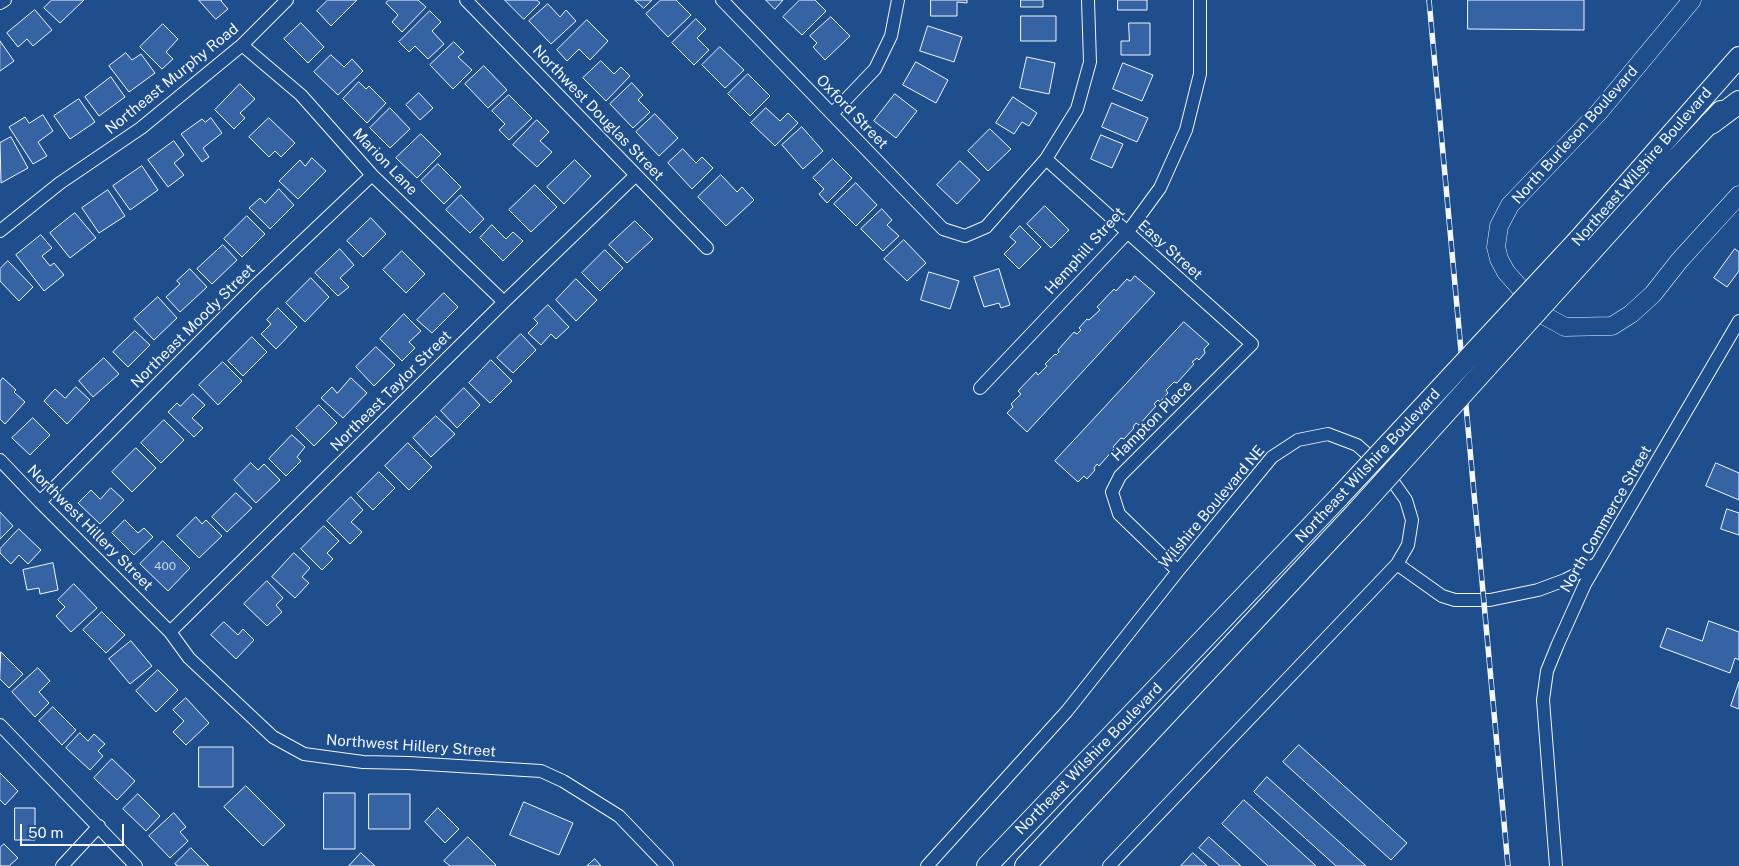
<!DOCTYPE html>
<html>
<head>
<meta charset="utf-8">
<style>
	body { margin:0 }
	#map { position:relative; width:1739px; height:866px; overflow:hidden; background:#1f4e8c; font-family:"Public Sans",sans-serif }
	canvas { display:block }
	.scale { position:absolute; left:20px; top:824px; width:104px; height:22px; box-sizing:border-box; border:2px solid #f2f6ff; border-top:0; padding-left:6px; font-size:15px; line-height:18px; white-space:nowrap; color:#f2f6ff; -webkit-text-stroke:4px #1f4e8c; paint-order:stroke }
</style>
</head>
<body>
<div id="map">
<canvas width="1739" height="866"></canvas>
<div class="scale">50 m</div>
</div>
<script>
const ctx = document.querySelector('canvas').getContext('2d');
ctx.lineJoin = 'round';
function fillPath(path, color) {
  ctx.fillStyle = color;
  ctx.fill(path, 'evenodd');
}
function strokePath(path, color, width, dash) {
  ctx.strokeStyle = color;
  ctx.lineWidth = width;
  ctx.lineCap = dash ? 'butt' : 'round';
  ctx.setLineDash(dash || []);
  ctx.stroke(path);
}
function write(font, color, halo, rows, align = 'center') {
  ctx.font = font + ' "Public Sans",sans-serif';
  ctx.lineWidth = 4;
  ctx.setLineDash([]);
  ctx.textBaseline = 'middle';
  ctx.strokeStyle = halo;
  ctx.fillStyle = color;
  for (const [text, x, y, turn = 0] of rows) {
    ctx.save();
    ctx.translate(x, y);
    ctx.rotate((+turn || 0) * Math.PI / 180);
    ctx.textAlign = isNaN(turn) ? turn : align;
    if (halo) ctx.strokeText(text, 0, 0);
    ctx.fillText(text, 0, 0);
    ctx.restore();
  }
}
const building = new Path2D(`
	M52 0H84L60 23 44 8Z
	M199 0H222L221 1 228 9 216 19Z
	M328 0H357L331 26 317 11Z
	M389 0H418L426 7 402 32 392 22 398 15 386 3Z
	M505 0H537L540 3 524 19Z
	M635 0H652L644 8Z
	M661 0H676L691 15 668 37 646 14Z
	M766 0H783L775 9Z
	M800 0H815L826 11 802 35 783 17Z
	M931 0H967V3L957 2V16H931Z
	M1021 0H1043V7H1021Z
	M1118 0H1147V10H1118Z
	M1468 0H1584V30L1468 29Z
	M548 4 560 17 566 10 576 21 551 44 529 21Z
	M35 10 52 30 33 46 27 39 18 47 7 33Z
	M430 11 441 22 432 31 444 44 428 59 415 46 409 52 399 42Z
	M1021 16H1056V41H1021Z
	M831 17 850 36 825 60 813 47 817 43 810 36Z
	M696 19 706 29 697 38 709 50 694 65 672 43Z
	M587 20 608 41 590 60 579 49 567 61 557 50Z
	M301 23 324 47 308 63 284 39Z
	M1129 23H1150V55H1121V41H1129Z
	M163 24 178 39 166 52 173 59 162 69 140 47Z
	M928 26 962 37 954 62 920 51Z
	M0 41 14 61 0 71Z
	M454 42 464 52 458 57 472 70 453 89 430 65Z
	M720 47 744 70 725 88 702 65Z
	M126 53 132 60 141 54 155 73 129 92 109 66Z
	M331 55 344 67 352 59 363 71 338 95 314 72Z
	M1027 57 1055 63 1049 94 1020 88Z
	M601 61 614 74 621 67 630 76 606 101 583 78Z
	M916 62 948 80 936 103 903 85Z
	M1123 63 1153 75 1142 101 1113 89Z
	M484 66 507 90 488 108 465 84Z
	M748 74 770 96 750 116 728 94Z
	M111 77 125 97 99 116 85 97Z
	M359 82 366 89 369 86 386 103 367 123 343 99Z
	M632 83 643 95 638 100 650 112 633 128 610 104Z
	M240 84 255 99 240 113 245 118 234 129 215 110Z
	M419 93 433 108 420 120 406 105Z
	M895 94 917 111 896 138 874 121Z
	M509 95 532 118 509 140 499 130 505 124 492 111Z
	M1013 97 1037 113 1029 126 1022 122 1014 134 996 123Z
	M79 99 95 122 70 139 54 116Z
	M1112 103 1148 118 1137 142 1102 127Z
	M390 108 410 129 390 148 370 128Z
	M766 108 780 121 788 113 798 123 775 146 751 123Z
	M655 114 678 138 659 156 636 132Z
	M43 115 53 131 38 142 47 156 33 164 9 127 25 117 29 123Z
	M211 118 222 133 203 148 209 157 202 162 181 134 202 119 205 122Z
	M269 118 295 143 281 157 275 151 269 157 249 137Z
	M537 120 549 132 540 141 552 152 537 167 513 145Z
	M802 127 823 151 803 169 782 145Z
	M990 129 1011 149 988 171 968 151Z
	M421 134 441 154 417 178 396 158Z
	M1101 135 1123 144 1112 168 1091 159Z
	M11 137 28 168 1 183 0 143Z
	M174 141 184 155 174 163 184 175 168 187 148 160Z
	M683 149 696 163 702 157 713 168 692 189 668 163Z
	M312 158 326 171 298 199 279 181 300 160 305 166Z
	M833 159 852 178 827 203 819 194 824 189 813 178Z
	M575 160 591 176 564 204 547 187Z
	M960 161 980 180 957 204 937 185Z
	M438 164 461 187 444 204 421 181Z
	M142 166 158 190 130 210 113 186Z
	M721 175 737 192 742 187 754 200 726 226 698 197Z
	M856 183 877 205 856 226 834 204Z
	M535 185 557 207 531 232 509 210Z
	M279 189 294 205 270 229 249 208 260 198 265 203Z
	M108 190 125 216 99 233 82 208Z
	M461 195 484 219 470 233 446 210Z
	M1045 206 1069 230 1051 248 1027 224Z
	M882 209 892 220 887 225 899 236 883 251 861 229Z
	M75 213 96 238 70 258 50 233Z
	M247 216 265 234 242 257 224 239Z
	M371 218 386 234 363 257 347 241Z
	M635 221 653 239 627 263 609 245Z
	M492 225 506 239 513 232 523 241 503 261 480 238Z
	M1020 226 1041 247 1019 269 1004 254 1016 242 1010 237Z
	M41 235 52 248 42 256 50 266 54 263 64 275 44 291 16 255Z
	M904 240 926 263 907 281 884 259Z
	M223 245 237 260 212 284 197 269Z
	M340 249 354 265 340 278 349 287 338 296 315 273Z
	M1735 249 1739 252V271L1727 287 1714 278Z
	M605 250 623 268 600 291 582 273Z
	M402 251 425 274 406 293 383 270Z
	M8 261 33 287 19 301 0 281V269Z
	M190 269 207 287 180 312 166 297 180 284 177 281Z
	M999 269 1010 305 1001 308 999 303 984 307 974 277Z
	M929 272 959 281 950 309 921 300Z
	M1135 276 1155 293 1027 432 1007 413 1013 407 1011 404 1021 394 1018 391 1036 372 1038 375 1047 366 1045 364 1055 354 1056 355 1059 352 1058 350 1074 332 1077 334 1081 330 1079 328 1087 319 1089 320 1100 310 1097 307 1114 289 1116 291 1127 279 1130 281Z
	M311 278 329 297 305 322 286 303Z
	M576 279 597 300 576 321 556 300Z
	M444 293 458 307 432 333 417 320Z
	M158 297 177 318 154 340 134 319Z
	M548 305 569 327 556 339 551 334 541 345 528 333 538 323 534 319Z
	M278 308 297 327 276 349 261 334 271 324 267 320Z
	M404 314 421 331 409 342 415 348 402 361 380 339Z
	M1184 322 1209 344 1204 349 1205 353 1199 360 1197 358 1192 362 1194 364 1177 383 1174 382 1166 390 1168 393 1160 402 1158 400 1154 404 1156 406 1139 425 1136 423 1133 427 1134 428 1124 439 1121 438 1113 447 1115 448 1099 466 1097 464 1094 468 1095 470 1087 479 1084 476 1078 482 1055 461Z
	M135 331 150 345 128 367 113 352Z
	M521 334 536 350 513 373 497 358Z
	M252 337 267 352 243 376 228 361Z
	M376 347 395 365 374 386 356 367Z
	M104 358 119 374 93 397 79 381Z
	M491 360 512 381 490 403 469 383Z
	M223 362 242 381 218 405 199 385Z
	M3 378 16 390 14 392 25 402 5 424 0 419V382Z
	M351 378 367 393 343 418 321 398 332 387 337 393Z
	M76 387 90 400 67 424 44 401 55 389 65 398Z
	M464 388 480 405 457 428 441 411Z
	M193 394 205 405 192 418 203 428 194 437 168 412 177 403 180 406Z
	M319 405 337 423 314 446 296 428Z
	M436 416 455 434 431 457 413 438Z
	M33 418 50 435 30 455 12 438Z
	M164 420 184 440 161 463 141 443Z
	M292 435 305 447 297 457 301 461 286 476 269 459Z
	M408 443 432 467 409 490 385 466Z
	M136 448 156 468 132 492 112 472Z
	M251 463 258 470 264 464 280 480 256 503 234 480Z
	M1716 463 1739 473V500L1706 486Z
	M379 472 395 488 373 510 357 494Z
	M111 488 124 500 100 524 78 503 91 490 100 499Z
	M236 493 252 508 227 532 212 517Z
	M351 497 363 510 351 522 362 532 350 544 327 521Z
	M1727 509 1739 513V535L1721 529Z
	M0 512 13 526 0 539Z
	M196 517 202 524 206 520 222 536 199 558 177 536Z
	M125 520 138 533 144 528 153 537 134 555 112 533Z
	M324 526 339 541 327 553 333 559 322 570 301 549Z
	M19 529 41 550 28 564 19 555 11 564 0 553V549Z
	M163 541 190 568 168 591 140 564Z
	M294 553 310 568 302 577 309 583 295 598 272 577Z
	M53 563 58 590 40 594 39 588 27 590 23 570Z
	M267 581 283 598 276 605 282 612 267 626 244 604Z
	M74 584 97 608 71 632 56 616 65 607 58 600Z
	M102 612 125 635 106 653 83 630Z
	M1709 621 1739 632V660L1735 658 1730 673 1660 647 1667 628 1702 641Z
	M224 622 238 635 243 629 254 640 236 659 211 635Z
	M131 641 152 666 130 684 109 659Z
	M1 652 23 674 9 688 0 679Z
	M38 668 50 681 39 692 49 703 35 717 12 692Z
	M158 670 178 690 156 712 136 691Z
	M1739 682V709L1731 706Z
	M186 698 209 723 186 745 173 732 184 721 173 710Z
	M53 707 76 730 62 745 39 721Z
	M80 733 88 741 94 734 105 744 98 751 103 756 90 770 66 748Z
	M1299 745 1407 843 1391 860 1283 762Z
	M199 747H233V787H199Z
	M112 759 135 781 117 800 94 778Z
	M0 773 18 791 5 805 0 800Z
	M1267 777 1366 866H1336L1254 792Z
	M246 786 285 825 263 846 224 807Z
	M324 793H355V849H324Z
	M138 794 160 816 146 831 123 809Z
	M369 794H410V829H369Z
	M1244 800 1316 866H1268L1222 824Z
	M524 802 573 823 559 855 510 835Z
	M15 808H35V840H15Z
	M438 808 459 829 445 843 425 822Z
	M174 813 186 827 180 832 188 841 170 858 149 836Z
	M468 837 496 865 495 866H450L444 861Z
	M1209 837 1241 866H1220L1199 848Z
	M4 844 18 858 9 866H0V848Z
	M191 848 209 866H178L175 864Z
	M361 853 375 866H349Z
	M1193 853 1207 866H1181Z
	M595 859 601 866H587Z`);
const minor = new Path2D(`
	M466 0 707 248
	M722 0 943 229 965 236 986 227 1046 159 1077 109 1090 62 1088 0
	M0 3 5 0
	M242 45 301 95 372 175 504 302
	M832 114 875 69 891 36 898 0
	M1046 159 1252 344 1120 476 1112 492 1119 514 1178 571
	M0 231 60 183 141 128 242 45 287 0
	M980 388 1127 233 1160 188 1186 130 1200 74V0
	M0 460 40 502 170 632 189 658 273 737 304 754 363 762 409 763 541 771 563 781 619 816 667 866
	M40 502 255 286 372 175
	M1397 564 1442 596 1455 600H1490L1538 590 1565 580 1596 564
	M170 632 504 302 636 175
	M0 725 136 866
	M62 866 99 826
	M927 866 1067 711 1178 571 1272 457 1298 440 1328 434 1357 445 1384 469 1406 500 1412 520 1408 545 1397 564 1109 866
	M1556 866 1543 700 1547 671 1558 644 1585 584 1739 321`);
const secondary = new Path2D(`
	M1692 0 1599 112 1510 205 1499 226 1496 247 1499 259 1506 272 1545 316 1565 327 1612 326 1631 314 1653 294 1679 261 1739 195`);
const primary = new Path2D(`
	M1657 179 1721 111
	M1578 240 1739 57
	M987 866 1340 496
	M1025 866 1357 511`);
const motorway = new Path2D(`
	M1711 123 1739 102`);
const rail = new Path2D(`
	M1429 0 1508 866`);
const primaryBridge = new Path2D(`
	M1340 496 1578 240
	M1357 511 1657 179`);
const numberNames = [
	["400",165,566]
];
const streetNames = [
	["Northeast Murphy Road",172,79,-39],
	["Oxford Street",852,112,46],
	["Northwest Douglas Street",598,113,46],
	["North Burleson Boulevard",1575,135,-48],
	["Marion Lane",385,162,46],
	["Northeast Wilshire Boulevard",1642,167,-49],
	["Easy Street",1170,250,42],
	["Hemphill Street",1085,251,-48],
	["Northeast Moody Street",193,326,-45],
	["Northeast Taylor Street",391,391,-45],
	["Hampton Place",1152,421,-45],
	["Northeast Wilshire Boulevard",1368,466,-47],
	["Wilshire Boulevard NE",1212,507,-50],
	["North Commerce Street",1606,519,-60],
	["Northwest Hillery Street",90,528,45],
	["Northwest Hillery Street",411,746,4],
	["Northeast Wilshire Boulevard",1089,759,-46]
];
fillPath(building, '#3563a3');
strokePath(building, '#f2f6ff', 1);
strokePath(minor, '#f2f6ff', 14);
strokePath(secondary, '#f2f6ff', 19);
strokePath(primary, '#f2f6ff', 22);
strokePath(motorway, '#f2f6ff', 24);
strokePath(minor, '#1f4e8c', 12);
strokePath(secondary, '#1f4e8c', 18);
strokePath(primary, '#1f4e8c', 20);
strokePath(motorway, '#1f4e8c', 22);
strokePath(rail, '#f2f6ff', 5.5);
strokePath(rail, '#1f4e8c', 4, [11]);
strokePath(primaryBridge, '#f2f6ff', 22, []);
strokePath(primaryBridge, '#1f4e8c', 20);
write('12px', '#c3d1e8', null, numberNames);
write('15px', '#f2f6ff', '#1f4e8c', streetNames);
</script>
</body>
</html>
